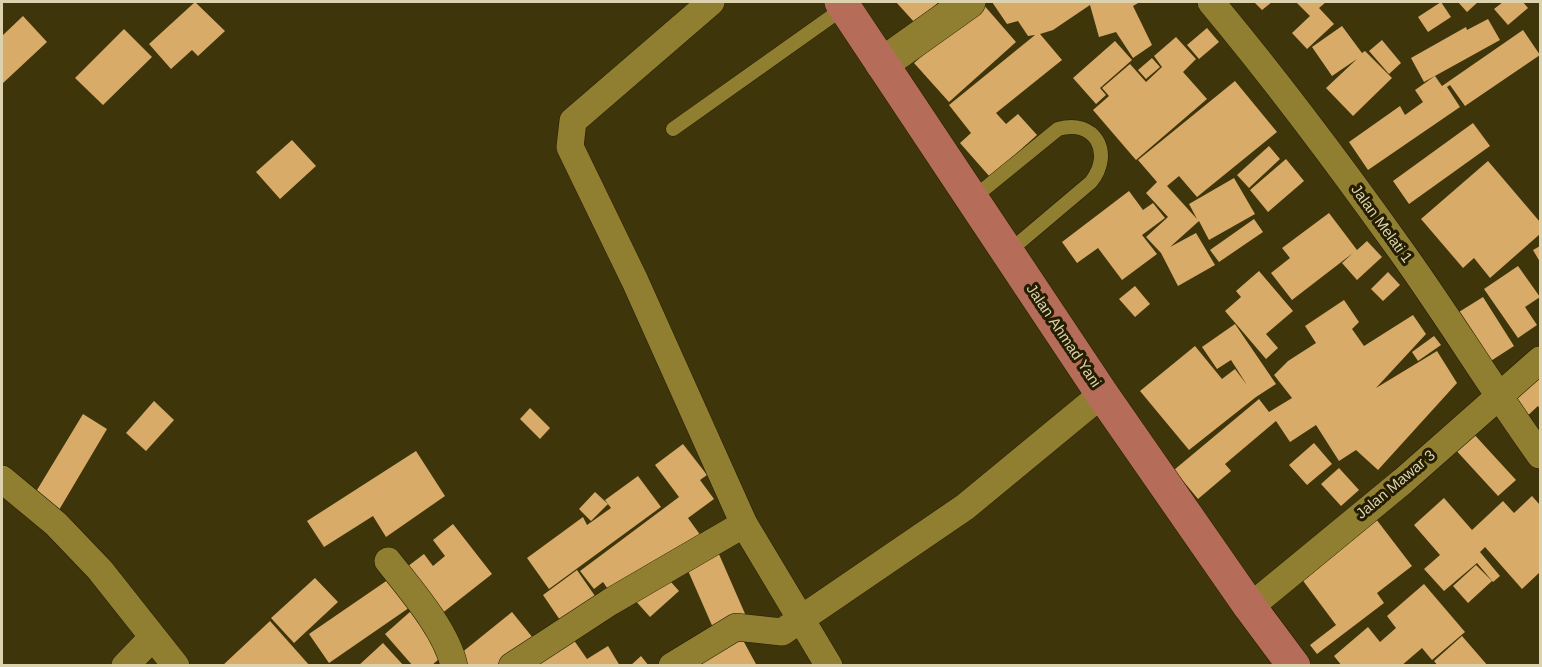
<!DOCTYPE html>
<html>
<head>
<meta charset="utf-8">
<style>
	body { margin:0 }
	#map { position:relative; width:1542px; height:667px; overflow:hidden; background:#3f350b; font-family:Arial,sans-serif }
	canvas { display:block }
	.frame { position:absolute; inset:0; border:3px solid #dcd3ae; pointer-events:none }
</style>
</head>
<body>
<div id="map">
<canvas width="1542" height="667"></canvas>
<div class="frame"></div>
</div>
<script>
const ctx = document.querySelector('canvas').getContext('2d');
ctx.lineJoin = 'round';
function fillPath(path, color) {
  ctx.fillStyle = color;
  ctx.fill(path, 'evenodd');
}
function strokePath(path, color, width, dash) {
  ctx.strokeStyle = color;
  ctx.lineWidth = width;
  ctx.lineCap = dash ? 'butt' : 'round';
  ctx.setLineDash(dash || []);
  ctx.stroke(path);
}
function write(font, color, halo, rows, align = 'center') {
  ctx.font = font + ' Arial,sans-serif';
  ctx.lineWidth = 6;
  ctx.setLineDash([]);
  ctx.textBaseline = 'middle';
  ctx.strokeStyle = halo;
  ctx.fillStyle = color;
  for (const [text, x, y, turn = 0] of rows) {
    ctx.save();
    ctx.translate(x, y);
    ctx.rotate((+turn || 0) * Math.PI / 180);
    ctx.textAlign = isNaN(turn) ? turn : align;
    if (halo) ctx.strokeText(text, 0, 0);
    ctx.fillText(text, 0, 0);
    ctx.restore();
  }
}
const building = new Path2D(`
	M195 2 225 31 198 56 192 50 171 69 149 44Z
	M896 2H939L915 23Z
	M992 2H1140L1133 6 1152 45 1133 58 1116 32 1099 37 1090 5 1053 30 1040 34 1062 60 996 113 1006 124 1018 114 1037 135 990 177 960 143 971 133 949 105 1035 35 1028 36 1018 21 1007 24Z
	M1254 2H1272L1262 10Z
	M1296 2H1326L1319 8 1334 24 1307 49 1292 33 1310 16Z
	M1441 2 1451 17 1428 32 1418 17Z
	M1458 2H1478L1467 12Z
	M1503 2H1523L1528 8 1508 25 1494 9Z
	M982 3 1016 42 949 102 914 63Z
	M23 16 47 42 2 84V36Z
	M1488 19 1500 40 1424 82 1411 58 1466 27 1467 30Z
	M1342 26 1362 53 1365 51 1392 78 1353 116 1326 88 1357 59 1332 76 1312 47Z
	M1207 28 1219 42 1199 59 1187 45Z
	M124 29 152 57 103 105 75 78Z
	M1523 30 1540 55 1465 106 1450 85 1447 87 1460 107 1368 170 1349 142 1400 106 1405 115 1423 102 1415 90 1435 76 1442 86Z
	M1176 37 1196 59 1183 72 1207 99 1136 160 1093 110 1109 96 1102 88 1130 64 1146 82 1162 67 1154 56Z
	M1382 40 1401 63 1389 74 1369 51Z
	M1115 41 1132 60 1100 88 1106 95 1096 104 1073 78Z
	M1152 58 1160 67 1146 79 1138 70Z
	M1235 81 1277 132 1197 197 1179 176 1167 186 1197 219 1189 204 1234 178 1255 214 1209 240 1199 221 1170 247 1196 233 1215 265 1178 286 1161 253 1146 237 1168 217 1146 193 1157 182 1138 160Z
	M1473 123 1490 146 1409 204 1393 181Z
	M292 140 316 166 280 199 256 172Z
	M1269 146 1280 159 1249 188 1237 175Z
	M1286 159 1304 181 1268 212 1250 190Z
	M1488 161 1540 222V234L1490 278 1474 258 1463 268 1421 219Z
	M1129 191 1143 210 1153 203 1165 218 1142 235 1157 254 1122 280 1098 248 1077 263 1062 242Z
	M1329 213 1357 250 1367 241 1382 257 1357 280 1342 263 1353 253 1292 300 1271 273 1290 258 1282 248Z
	M1254 219 1263 232 1219 262 1210 250Z
	M1540 246V262L1533 250Z
	M1518 266 1540 297 1525 307 1537 325 1518 338 1484 289Z
	M1259 271 1293 311 1266 334 1278 348 1266 359 1225 311 1241 297 1236 291Z
	M1388 272 1400 285 1383 301 1371 289Z
	M1135 286 1150 304 1135 317 1119 299Z
	M1483 297 1514 346 1483 366 1451 317Z
	M1344 300 1359 322 1352 329 1364 346 1413 315 1426 334 1376 388 1437 351 1457 383 1378 470 1356 450 1339 461 1316 425 1290 442 1276 421 1225 464 1231 471 1198 499 1174 470 1259 399 1269 412 1292 398 1274 375 1288 361 1316 343 1305 326Z
	M1235 324 1276 384 1256 397 1189 450 1140 391 1195 346 1222 379 1235 369 1247 385 1231 360 1217 369 1202 347Z
	M1434 336 1441 345 1418 361 1412 352Z
	M1540 376V409L1538 406 1524 419 1510 403Z
	M154 401 174 420 146 451 126 433Z
	M530 408 550 428 540 439 520 419Z
	M83 414 107 429 59 510 34 495Z
	M1471 431 1516 480 1498 496 1453 447Z
	M1314 443 1332 464 1307 485 1289 465Z
	M683 444 707 475 700 480 714 499 688 518 701 536 612 595 603 582 594 589 580 571 679 497 655 465Z
	M416 451 445 496 386 537 373 516 324 547 307 521Z
	M1339 468 1359 490 1341 506 1321 484Z
	M638 476 661 507 549 589 527 558 583 517 587 525 611 508 605 500Z
	M595 492 608 504 591 521 579 509Z
	M1532 496 1540 505V572L1522 589 1485 547 1480 552 1500 576 1493 582 1477 563 1444 591 1424 569 1440 555 1414 525 1444 498 1472 530 1503 501 1514 513Z
	M1376 519 1412 566 1377 593 1384 603 1317 654 1310 645 1336 625 1301 578Z
	M453 524 492 574 436 618 399 573 424 554 433 566 445 556 433 540Z
	M718 552 746 616 714 630 686 566Z
	M1476 565 1492 581 1468 603 1453 586Z
	M577 570 595 596 560 620 543 595Z
	M663 573 679 591 650 617 634 599Z
	M395 575 416 603 329 663 309 634Z
	M315 578 338 602 294 643 271 618Z
	M1424 584 1465 632 1432 660 1422 648 1401 666H1342L1334 656 1368 627 1380 642 1396 628 1387 616Z
	M411 611 447 652 431 666H413L385 634Z
	M512 612 533 638 497 666H460L455 658Z
	M270 621 310 666H222Z
	M738 631 757 666H704L697 653Z
	M571 636 587 659 608 646 620 666H525Z
	M1462 636 1488 666H1438L1434 661Z
	M383 643 404 666H358Z
	M641 656 649 666H630Z`);
const lane = new Path2D(`
	M673 129 845 7
	M972 199 1058 129C1095 118 1114 153 1091 182L1007 253`);
const street = new Path2D(`
	M711 2 573 121 570 147 635 281 744 524 829 666
	M1211 2C1277 81 1339 164 1399 248 1448 316 1491 387 1540 455
	M2 479 56 524 100 570 176 666
	M388 561C410 589 447 631 454 666
	M1250 607 1403 481 1540 360
	M125 666 153 637
	M512 666 610 602 744 524
	M672 666 736 627 782 632 965 507 1102 394`);
const secondary = new Path2D(`
	M882 64 969 2`);
const highway = new Path2D(`
	M841 2 1102 394 1250 607 1294 666`);
const streetNames = [
	["Jalan Melati 1",1381,224,54],
	["Jalan Ahmad Yani",1063,336,56],
	["Jalan Mawar 3",1396,485,-40]
];
fillPath(building, '#d8ab68');
strokePath(lane, '#231d05', 15);
strokePath(street, '#231d05', 28);
strokePath(secondary, '#231d05', 34);
strokePath(highway, '#231d05', 34);
strokePath(lane, '#917f31', 14);
strokePath(street, '#917f31', 27);
strokePath(secondary, '#917f31', 33);
strokePath(highway, '#b56c58', 33);
write('15px', '#dcd3ae', '#241d00', streetNames);
</script>
</body>
</html>
